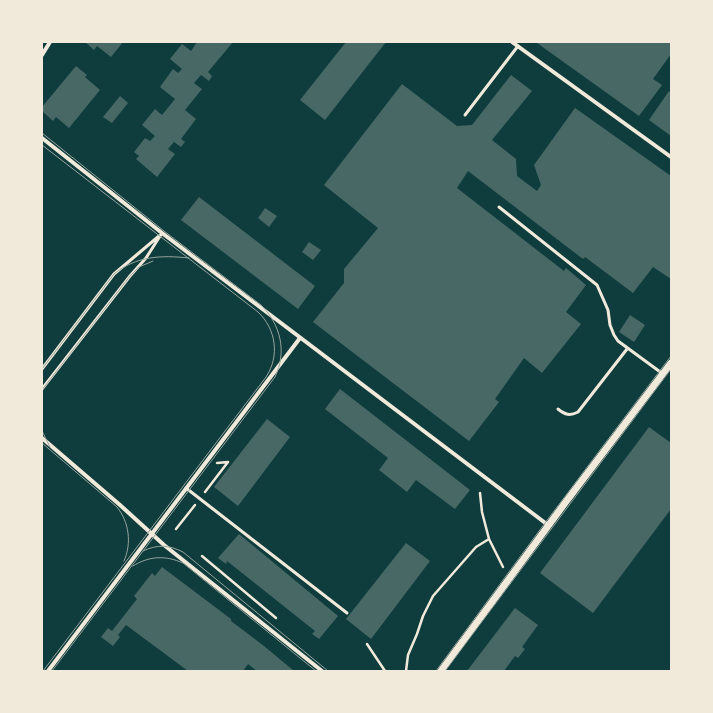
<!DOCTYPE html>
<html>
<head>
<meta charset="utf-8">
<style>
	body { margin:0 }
	#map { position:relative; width:713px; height:713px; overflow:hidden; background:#0f3d3e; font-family:"DM Sans",sans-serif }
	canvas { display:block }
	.frame { position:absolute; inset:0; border:43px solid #f1e9da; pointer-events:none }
</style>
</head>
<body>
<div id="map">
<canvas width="713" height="713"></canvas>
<div class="frame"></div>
</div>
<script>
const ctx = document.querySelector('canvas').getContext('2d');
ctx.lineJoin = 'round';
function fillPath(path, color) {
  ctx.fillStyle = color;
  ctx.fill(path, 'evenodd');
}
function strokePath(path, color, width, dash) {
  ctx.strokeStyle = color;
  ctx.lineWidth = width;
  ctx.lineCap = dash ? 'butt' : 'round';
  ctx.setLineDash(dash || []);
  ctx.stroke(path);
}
const building = new Path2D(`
	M85 42H123L111 57 97 46 94 50Z
	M197 42H233L208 72 212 76 209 81 201 75 194 83 202 89 185 110 196 119 181 139 185 142 181 147 174 142 168 149 175 154 157 177 136 159 139 156 134 152 145 138 150 141 155 136 142 125 155 109 162 115 175 99 160 87 173 69 178 73 182 69 170 59 182 44 191 51Z
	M346 42H386L325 120 300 100Z
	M538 42H671V54L653 79 662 85 639 116 537 43Z
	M76 66 87 75 85 77 100 90 69 128 56 117 53 121 42 111V107Z
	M511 75 532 91 492 140 516 159 517 176 537 191 541 185 534 165 575 108 671 176V279L653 267 633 293 585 257 583 259 468 171 457 188 564 271 566 268 586 285 566 312 581 324 542 373 524 358 495 399 499 402 469 441 313 322 344 283V269L378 228 324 185 402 84 457 126 472 125Z
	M669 91 671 93V136L649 120Z
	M120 96 128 103 112 123 103 117Z
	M199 197 315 286 298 309 181 220Z
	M265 208 277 216 269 227 258 218Z
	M309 242 321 250 313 260 302 252Z
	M630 315 645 325 634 342 619 332Z
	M340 389 470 490 455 509 416 480 407 492 379 470 388 458 325 409Z
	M267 419 290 437 238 506 214 487Z
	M649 427 671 443V509L593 613 540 573Z
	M239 534 338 616 319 639 312 634 315 631 227 561 226 564 218 558Z
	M406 543 430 561 371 639 346 619Z
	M162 567 231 619V621L264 646 294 671H257L248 664 243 671H188L126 625 118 635 120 637 113 646 101 637 108 628 112 631 137 599 134 596 152 573 155 576Z
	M515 608 538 625 522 647 525 649 518 658 515 656 504 671H467Z`);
const path = new Path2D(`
	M217 463 228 462
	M205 492 228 462
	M176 529 195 505
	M489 539 503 567
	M202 556 276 618
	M367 644 385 671
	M406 671 408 655 417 634 423 616 433 596 476 547 489 539 482 512 480 493`);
const service = new Path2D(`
	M465 115 518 46
	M499 207 597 285 608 310 610 325 614 335 618 341 663 374
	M42 369 114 274 159 236
	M42 389 130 276 146 258 162 233
	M558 409C565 415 570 416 578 412L627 349
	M186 488 347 613`);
const minor = new Path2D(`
	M512 42 671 157
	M42 55 50 42
	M42 138 162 233 548 525
	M42 438 120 505 164 545 322 671
	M48 671 300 338`);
const tertiary = new Path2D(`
	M441 671 565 503 671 363`);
const tram = new Path2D(`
	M42 133 164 231 261 305C281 325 287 352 275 377L52 671
	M42 145 258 312C276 329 280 356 266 377L43 671
	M42 369 114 274C136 256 161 255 189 258
	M42 390 130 276 139 267 153 261
	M42 431 50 447
	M42 443 117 507C129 522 132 543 124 561
	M143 551C158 544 169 545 183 552L328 671
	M133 566C149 556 165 555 183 563L316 671
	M436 671 545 523 671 356
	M445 671 671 369`);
fillPath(building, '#486865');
strokePath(path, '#f1e9da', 2.5);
strokePath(service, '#f1e9da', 3);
strokePath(minor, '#f1e9da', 4);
strokePath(tertiary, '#f1e9da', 7);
strokePath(tram, '#97a49c', 1);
</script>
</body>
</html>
